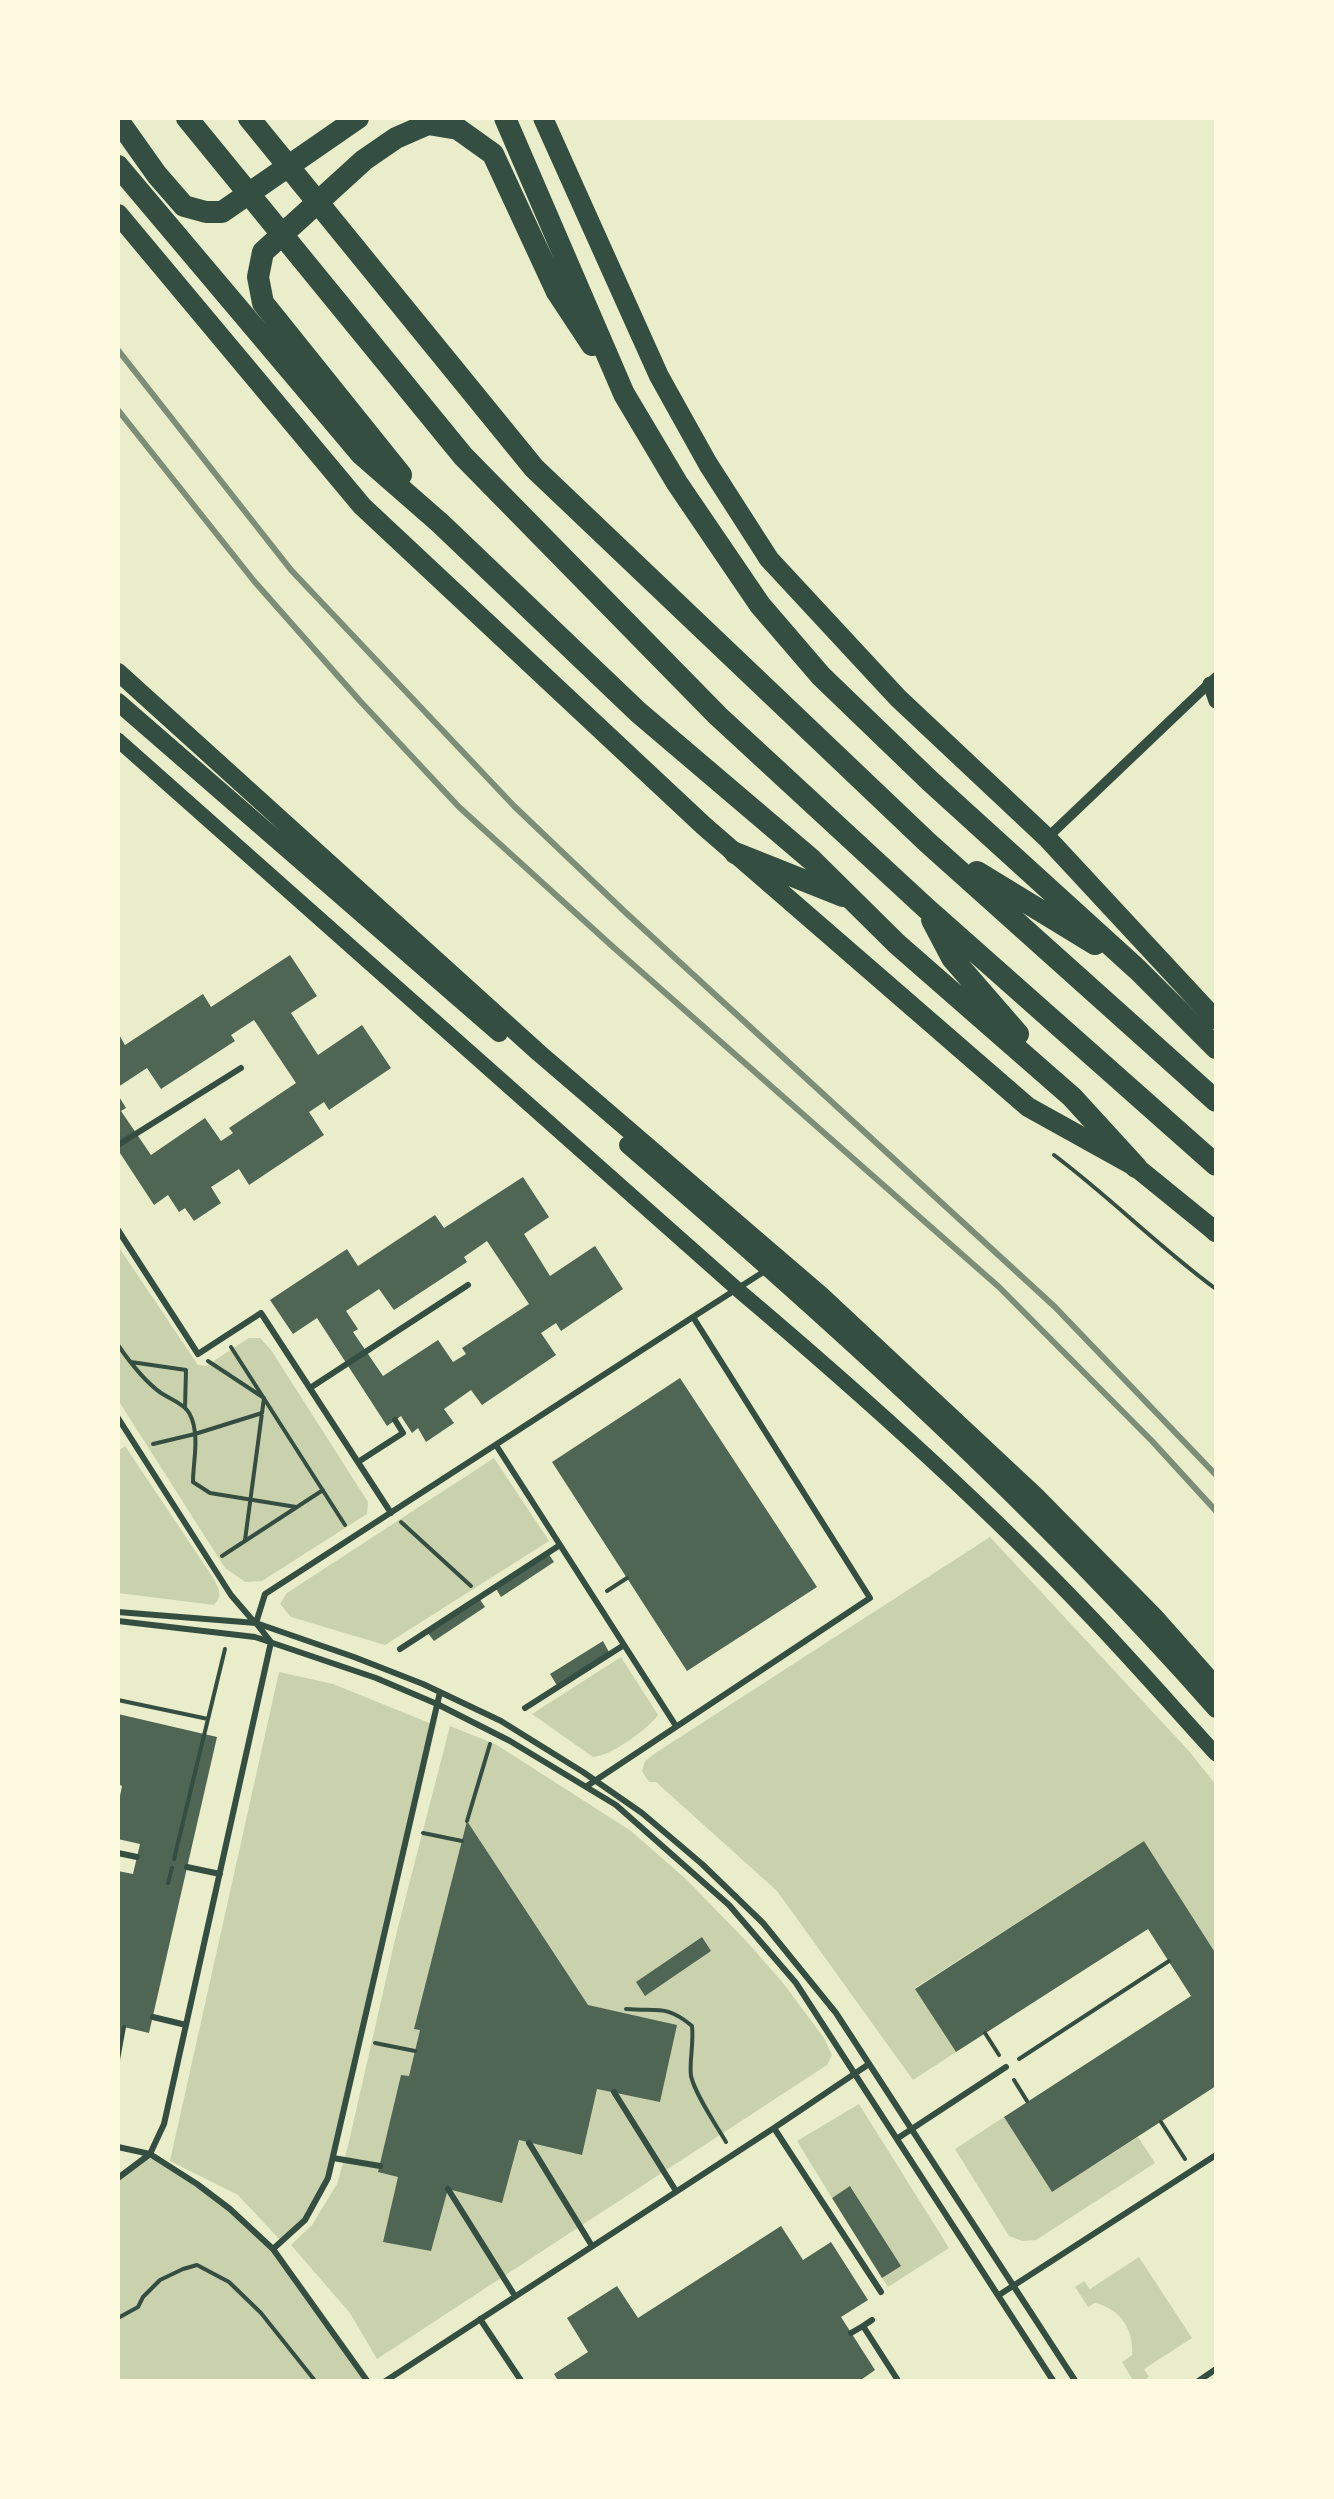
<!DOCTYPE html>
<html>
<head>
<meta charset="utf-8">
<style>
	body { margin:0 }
	#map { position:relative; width:1334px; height:2499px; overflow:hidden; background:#e9edc9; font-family:"IBM Plex Sans",sans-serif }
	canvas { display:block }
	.frame { position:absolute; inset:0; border:120px solid #fefae0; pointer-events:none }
</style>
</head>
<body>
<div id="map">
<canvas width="1334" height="2499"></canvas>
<div class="frame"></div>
</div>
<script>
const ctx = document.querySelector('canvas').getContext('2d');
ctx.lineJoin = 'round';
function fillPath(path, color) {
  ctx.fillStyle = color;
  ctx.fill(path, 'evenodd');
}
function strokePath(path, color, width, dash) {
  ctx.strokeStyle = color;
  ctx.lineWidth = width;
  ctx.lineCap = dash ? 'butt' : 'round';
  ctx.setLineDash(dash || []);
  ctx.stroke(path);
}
const green = new Path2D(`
	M118 1246 198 1365 206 1366 249 1338H260L271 1350 368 1502 367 1514 262 1581 245 1582 225 1568 118 1400Z
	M125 1446 214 1579C219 1590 223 1596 214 1605L118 1593V1451Z
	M494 1458 549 1541 385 1645 291 1617 280 1604 287 1593Z
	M990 1537 1189 1751 1216 1785V1954L1144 1841 915 1988 956 2052 913 2080 777 1891 656 1782H649L642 1771 645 1761 657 1752Z
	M621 1657 658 1715C647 1730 611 1756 593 1757L532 1714Z
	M279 1672 333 1684 432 1724 328 2178 305 2220 281 2241 238 2195 170 2161Z
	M450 1726 497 1745 631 1831 687 1880 748 1943 783 1983 824 2038 832 2055 827 2065 377 2359 350 2313 291 2245 312 2225 337 2184 348 2146 397 1931Z
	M859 2104 949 2248 888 2287 882 2278 900 2265 851 2187 832 2198 797 2141Z
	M1004 2117 1052 2191 1138 2137 1155 2163 1036 2240 1022 2241 1009 2236 955 2149Z
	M150 2154 197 2184 273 2249 368 2382H118V2178Z
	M1139 2257 1192 2338 1144 2369 1149 2377 1142 2381 1134 2382 1122 2362 1132 2355C1134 2330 1121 2309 1095 2303L1088 2307 1075 2287 1084 2281 1090 2289Z`);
const building = new Path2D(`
	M290 955 317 996 291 1013 318 1055 362 1025 391 1068 329 1110 324 1102 309 1112 324 1135 249 1185 239 1169 211 1187 221 1203 194 1221 185 1208 179 1212 168 1195 154 1205 118 1150V1095L126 1108 121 1111 151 1155 205 1118 221 1141 233 1133 229 1128 296 1083 254 1020 231 1035 235 1041 161 1089 147 1068 118 1087V1033L125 1045 203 994 211 1007Z
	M523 1177 549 1217 524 1234 550 1276 595 1246 623 1289 561 1331 556 1323 541 1333 556 1355 482 1405 471 1390 444 1409 454 1423 426 1442 418 1428 412 1433 401 1416 387 1426 317 1318 293 1334 270 1300 347 1249 358 1266 435 1215 444 1228ZM487 1241 529 1304 462 1348 466 1354 453 1362 438 1340 383 1376 353 1332 358 1329 346 1311 379 1289 394 1310 467 1262 464 1257Z
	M680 1378 817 1587 687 1671 552 1462Z
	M548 1553 554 1562 501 1597 495 1587Z
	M479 1598 485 1607 434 1641 427 1632Z
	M603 1641 610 1654 558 1687 550 1674Z
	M118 1714 217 1737 149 2033 124 2027 119 2052 118 1871 133 1874 140 1844 118 1839V1806L122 1786 118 1784Z
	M467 1821 588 2005 677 2025 660 2102 597 2089 582 2155 519 2140 502 2203 448 2189 431 2251 383 2242 398 2177 378 2172 401 2075 409 2076 420 2030 414 2029Z
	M1144 1841 1216 1954V2086L1052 2192 1004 2117 1191 1996 1148 1929 956 2052 915 1989Z
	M702 1937 711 1951 645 1996 636 1982Z
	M850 2186 901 2266 882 2278 832 2198Z
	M781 2226 803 2260 831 2242 868 2300 841 2317 875 2370 858 2382H559L554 2374 588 2352 567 2318 617 2286 638 2318Z`);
const path = new Path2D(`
	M1054 1155C1110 1197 1159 1247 1216 1289
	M118 1345C129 1361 144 1381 161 1393 180 1405 192 1405 195 1433 197 1448 193 1466 193 1482L210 1493 296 1507
	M231 1347 345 1525
	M208 1361 264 1398 245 1540
	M131 1362 186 1370 185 1408
	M153 1444 195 1434 262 1413
	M401 1522 471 1586
	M222 1556 323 1490
	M607 1591 627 1578
	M118 1700 208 1719
	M467 1821 490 1744
	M423 1833 462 1841
	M174 1859 225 1649
	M168 1883 172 1868
	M626 2009C657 2012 666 2004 692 2026 694 2043 689 2063 691 2076 695 2094 716 2125 726 2142
	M985 2033 999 2055
	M375 2043 415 2051
	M1019 2059 1169 1961
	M118 2060 124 2027
	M1014 2080 1027 2101
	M1161 2122 1185 2159
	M118 2318 138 2307 143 2297 160 2280 183 2269 197 2265 229 2282 261 2313 316 2382`);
const service = new Path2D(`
	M118 1145 241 1068
	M118 1230 198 1354 261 1313 391 1513
	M693 1317 768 1269
	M310 1388 468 1285
	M118 1418 231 1595 255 1623
	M496 1445 676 1726
	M358 1462 403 1433 395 1420
	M118 1612 256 1623 354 1657 423 1684 501 1721 583 1772 642 1813 702 1864 763 1923 836 2013 1076 2382
	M118 1621 255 1637 376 1678 437 1704 510 1741 616 1805 729 1905 796 1983 1054 2382
	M400 1649 560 1545
	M525 1708 624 1645
	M118 1853 137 1857
	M187 1867 220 1874
	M153 2017 186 2025
	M614 2092 676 2191
	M774 2128 881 2292
	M898 2138 1006 2067
	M529 2143 592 2246
	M118 2147 150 2154 197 2184 230 2209 273 2249 368 2382
	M333 2158 380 2166
	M118 2178 150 2154 164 2124 271 1642 256 1623 265 1594 693 1317 870 1598 587 1786
	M448 2189 515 2296
	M273 2249 305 2220 328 2178 440 1692
	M999 2295 1216 2155
	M480 2319 522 2382
	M872 2320 863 2326 899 2382
	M851 2333 863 2326
	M384 2382 774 2128 869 2064
	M1197 2382 1216 2369`);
const minor = new Path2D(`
	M1047 838 1216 677`);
const tertiary = new Path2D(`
	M1210 684 1216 701
	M118 740 737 1289C859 1392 979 1499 1088 1614 1132 1660 1174 1708 1216 1754`);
const secondary = new Path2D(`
	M118 672 539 1053 821 1295 1036 1496 1154 1616 1216 1686
	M118 702 499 1033
	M628 1145C834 1323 1036 1505 1216 1709`);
const primary = new Path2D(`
	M543 118 659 376 708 464 769 559 898 698 1047 838 1216 1020
	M118 214 362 506 704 826 1028 1107 1136 1167 1216 1232`);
const trunk = new Path2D(`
	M187 118 463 456 718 716 926 908 1216 1165
	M249 118 534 468 927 842 1216 1101
	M505 118 624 394 677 483 760 605 821 676 930 781 1138 970 1216 1048
	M118 120 157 175 184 206 206 212H222L358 118
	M118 166 361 454 440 523 638 712 812 860 897 944 1072 1097 1136 1167
	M401 475 263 303 258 277 263 252 364 160 396 138 428 124 458 129 493 154 557 292 592 345
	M735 853 843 896
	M977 872 1095 944
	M932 920 952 958 1018 1034
	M1213 1228 1216 1231`);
const rail = new Path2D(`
	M118 350 291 570 514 806 624 911 1055 1307 1216 1475
	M118 410 254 581 360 701 459 807 612 946 999 1287 1152 1441 1216 1511`);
fillPath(green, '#cad2ad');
fillPath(building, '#4f6655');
strokePath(path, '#344e41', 4);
strokePath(service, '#344e41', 6);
strokePath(minor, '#344e41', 10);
strokePath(tertiary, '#344e41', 15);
strokePath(secondary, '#344e41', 18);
strokePath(primary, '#344e41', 20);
strokePath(trunk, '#344e41', 22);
strokePath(rail, '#7c8e77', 6);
</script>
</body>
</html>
